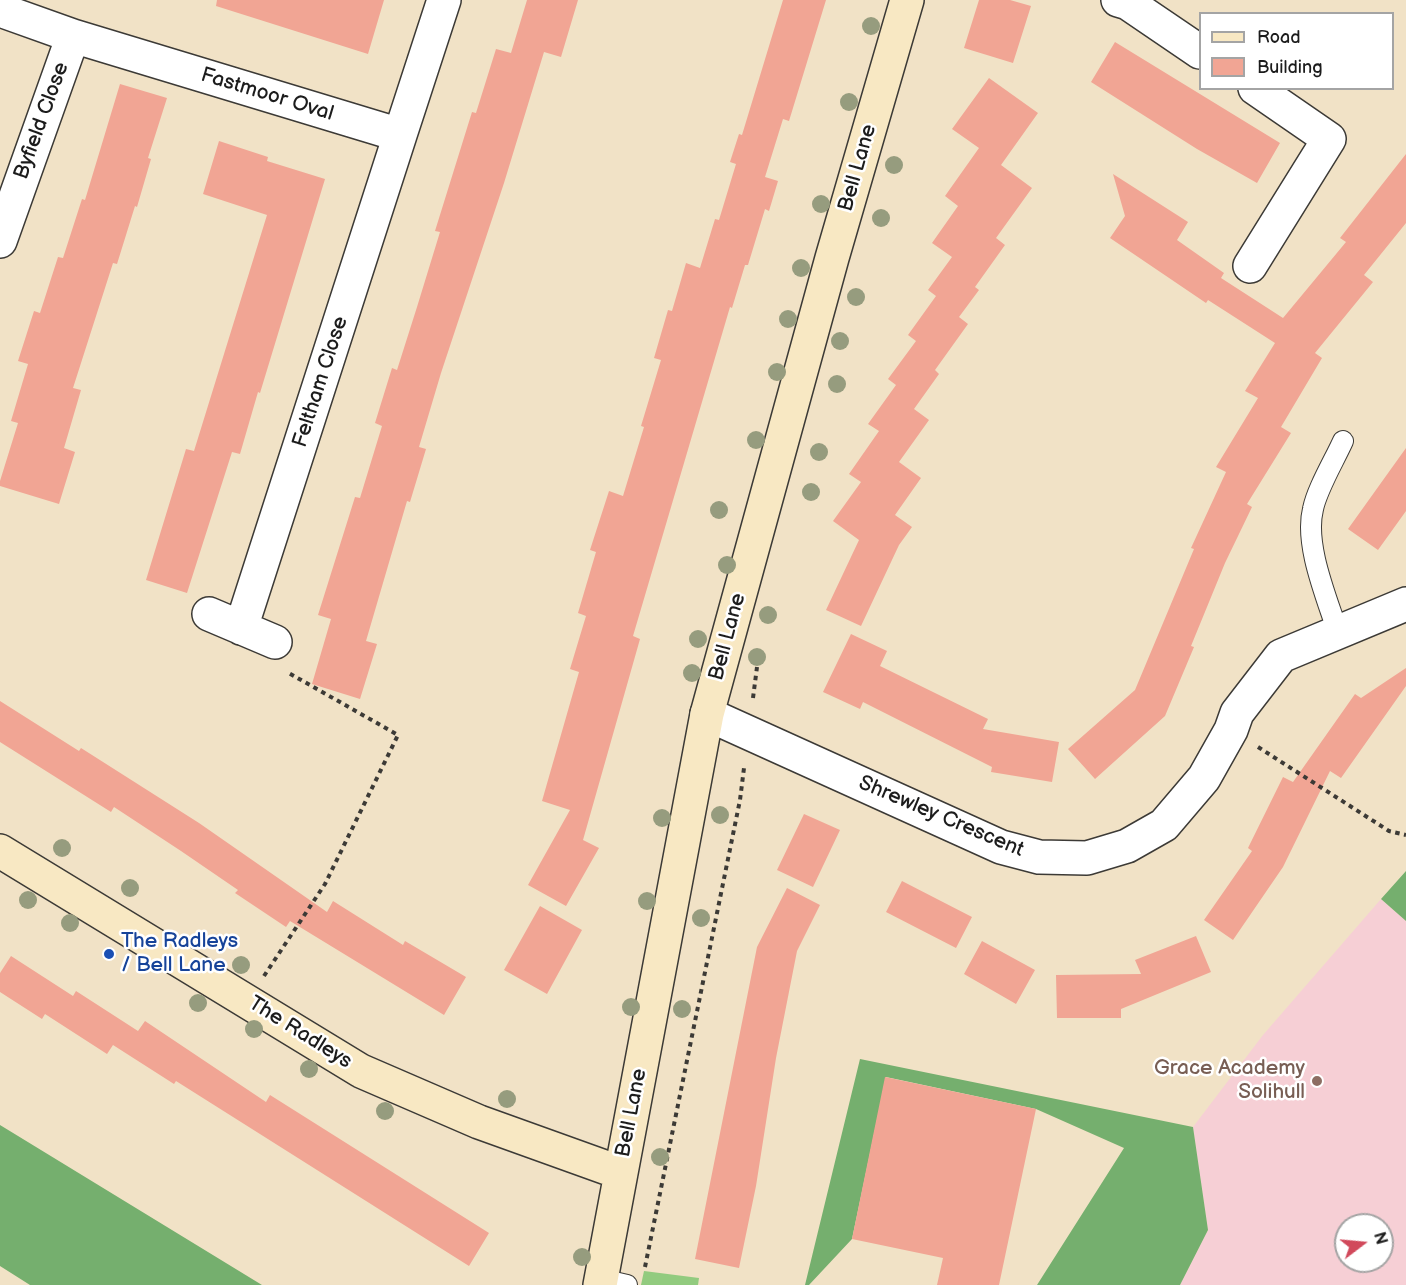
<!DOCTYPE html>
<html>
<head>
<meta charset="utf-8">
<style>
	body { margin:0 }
	#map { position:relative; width:1406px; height:1285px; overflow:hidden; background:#f1e2c6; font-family:"Balsamiq Sans",sans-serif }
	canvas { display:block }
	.legend { position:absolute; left:1199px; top:12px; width:195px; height:78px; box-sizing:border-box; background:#fff; border:2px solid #a4a4a4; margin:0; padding:8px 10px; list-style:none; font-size:18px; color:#1c1c1c }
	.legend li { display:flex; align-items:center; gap:12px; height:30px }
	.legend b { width:30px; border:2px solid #a4a4a4 }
	.north { position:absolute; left:1334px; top:1213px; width:60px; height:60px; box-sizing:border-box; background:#fff; border:2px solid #a4a4a4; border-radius:50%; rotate:74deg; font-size:16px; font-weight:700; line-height:24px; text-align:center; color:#1c1c1c }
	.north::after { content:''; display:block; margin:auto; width:21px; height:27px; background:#d1495b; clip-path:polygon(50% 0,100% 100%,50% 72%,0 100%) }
</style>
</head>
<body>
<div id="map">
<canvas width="1406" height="1285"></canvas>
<ul class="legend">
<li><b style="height:8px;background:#f8e8c3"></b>Road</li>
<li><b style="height:16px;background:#f1a594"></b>Building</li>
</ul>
<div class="north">N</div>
</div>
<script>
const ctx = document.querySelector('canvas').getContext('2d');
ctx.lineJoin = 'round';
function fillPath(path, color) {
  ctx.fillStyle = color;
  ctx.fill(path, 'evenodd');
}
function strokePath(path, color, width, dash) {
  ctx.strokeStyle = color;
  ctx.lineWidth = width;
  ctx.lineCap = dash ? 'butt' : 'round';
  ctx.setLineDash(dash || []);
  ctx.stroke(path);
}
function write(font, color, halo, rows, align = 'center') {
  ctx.font = font + ' "Balsamiq Sans",sans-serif';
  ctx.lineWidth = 5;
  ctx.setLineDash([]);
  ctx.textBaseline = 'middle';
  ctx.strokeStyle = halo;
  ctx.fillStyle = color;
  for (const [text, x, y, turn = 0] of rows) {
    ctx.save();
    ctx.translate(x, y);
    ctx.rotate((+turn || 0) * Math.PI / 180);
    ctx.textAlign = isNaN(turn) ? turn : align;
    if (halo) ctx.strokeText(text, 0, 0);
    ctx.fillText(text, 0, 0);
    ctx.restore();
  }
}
const built = new Path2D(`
	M1381 899 1406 921V1285H1180L1208 1230 1193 1127 1263 1035ZM1346 1225H1382V1261H1346Z`);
const green = new Path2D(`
	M644 1271 699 1278 698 1285H641Z`);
const forest = new Path2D(`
	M1406 871V921L1381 899Z
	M860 1059 1193 1127 1208 1230 1180 1285H1037L1124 1148 1036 1109 886 1077 852 1239 809 1285H805Z
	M0 1125 262 1285H30L0 1266Z`);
const building = new Path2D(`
	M217 0H384L368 54 216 6Z
	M527 0H578L561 57 544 52 504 183 441 373 419 447 426 449 410 502 407 501 366 641 377 644 360 699 312 684 331 619 318 615 355 497 360 498 382 426 375 423 392 368 397 370 417 307 440 232 435 231 472 112 476 113 496 49 511 53Z
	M783 0H826L789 121 783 119 765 177 778 181 769 211 765 209 748 265H745L732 308 730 307 633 636 640 639 583 840 599 848 566 906 528 885 570 810 542 801 579 672 570 669 586 616 578 613 596 552 590 550 609 491 623 496 644 427 641 426 661 360 654 358 668 310 672 311 686 263 700 268 715 219 719 220 736 164 730 162 739 134 742 135Z
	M979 0H1010L1031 6 1013 63 964 48Z
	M1115 42 1280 143 1257 183 1197 149 1091 82Z
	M989 78 1038 113 1001 165 1032 188 996 238 1005 245 975 287 979 290 959 317 968 324 935 370 939 374 914 409 929 420 899 462 921 478 895 515 912 527 899 545 861 626 826 610 859 540 833 521 861 482 849 474 879 431 868 424 896 385 888 379 916 341 908 335 936 296 928 290 952 257 932 243 958 206 945 196 979 148 952 129Z
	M120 84 167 98 148 158 151 159 137 207 135 206 117 264 113 263 73 388 81 390 64 448 75 452 59 504 0 486V481L18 423 11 421 28 364 18 361 34 311 40 313 58 257 63 258 82 199 85 200Z
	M219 141 268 157 267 161 325 179 260 393 258 392 240 454 232 452 187 593 146 580 186 449 194 451 267 215 203 194Z
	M1406 154V223L1364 275 1373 282 1315 353 1322 358 1281 427 1291 433 1247 504 1252 507 1225 563 1191 646 1194 647 1165 716 1095 779 1068 749 1135 690 1194 549 1191 548 1226 472 1216 467 1258 398 1245 391 1275 343 1208 300 1206 303 1110 238 1125 216 1113 174 1188 222 1177 240 1224 273 1221 278 1283 318 1346 242 1340 238Z
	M1406 448V511L1378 550 1348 529Z
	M851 634 887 651 880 666 988 719 983 729 1059 742 1052 782 991 772 992 767 863 702 860 709 823 692Z
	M1406 668V686L1341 778 1330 771 1283 867 1233 940 1204 920 1252 851 1248 848 1283 777 1293 782 1355 694 1361 698Z
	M0 701 79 751 81 748 199 823 327 912 333 901 403 945 405 941 466 977 444 1015 290 921 286 927 235 893 238 890 181 851 114 807 111 812 0 742Z
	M804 814 840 830 813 887 777 870Z
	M902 881 972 917 956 948 886 912Z
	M787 888 820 905 797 951 776 1058 756 1186 739 1268 695 1259 757 947Z
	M540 906 582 930 547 994 504 970Z
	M1196 936 1211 972 1121 1009V1018H1057L1056 975 1141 974 1135 960Z
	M982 941 1035 970 1016 1004 964 974Z
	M11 956 73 996 76 991 138 1031 145 1021 266 1102 270 1095 489 1233 469 1266 176 1081 174 1084 113 1045 107 1054 45 1014 42 1019 0 992V973Z
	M885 1077 1036 1109 999 1285H937L943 1258 852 1239Z`);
const path = new Path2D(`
	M753 698 757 667
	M1258 747 1389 831 1406 835
	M264 976 325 884 398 735 287 672
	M645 1267 740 800 744 768`);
const lane = new Path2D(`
	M1338 633C1327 598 1304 545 1313 509 1317 489 1334 461 1343 441
	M601 1279 627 1285`);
const street = new Path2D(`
	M1118 0 1128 3 1200 52
	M0 10 73 36 400 135 444 0
	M0 241 73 36
	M1250 266 1329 139 1255 88
	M209 614 275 642
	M241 628 400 135
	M707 714 1001 847 1039 857 1087 858 1127 846 1164 825 1204 778 1231 730 1237 713 1281 656 1406 604`);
const secondary = new Path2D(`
	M0 851 361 1071 479 1122 621 1173
	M600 1285 707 714 832 258 907 0`);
const trees = [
	[871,26],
	[849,102],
	[894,165],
	[821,204],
	[881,218],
	[801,268],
	[856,297],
	[788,319],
	[840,341],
	[777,372],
	[837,384],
	[756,440],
	[819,452],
	[811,492],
	[719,510],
	[727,565],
	[768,615],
	[698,639],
	[757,657],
	[692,673],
	[720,815],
	[662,818],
	[62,848],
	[130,888],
	[28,900],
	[647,901],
	[701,918],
	[70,923],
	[241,965],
	[198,1003],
	[631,1007],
	[682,1009],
	[254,1029],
	[309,1069],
	[507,1099],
	[385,1111],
	[660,1157],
	[582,1257]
];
const markers = [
	[109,954,6,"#1a4fb4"],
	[1317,1081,6,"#8d6e63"]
];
const streetNames = [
	["Fastmoor Oval",267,95,17],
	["Byfield Close",42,121,-70],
	["Bell Lane",858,168,-74],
	["Feltham Close",321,382,-72],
	["Bell Lane",728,637,-75],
	["Shrewley Crescent",941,817,23],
	["The Radleys",300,1033,32],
	["Bell Lane",632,1113,-79]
];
const transitNames = [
	["The Radleys",121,942],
	["/ Bell Lane",121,966]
];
const educationNames = [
	["Grace Academy",1305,1069],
	["Solihull",1305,1093]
];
fillPath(built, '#f6cfd5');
fillPath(green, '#92cb7f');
fillPath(forest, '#75af6e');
fillPath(building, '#f1a594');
strokePath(lane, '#3c3a36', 22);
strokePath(street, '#3c3a36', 36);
strokePath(secondary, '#3c3a36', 36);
strokePath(path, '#3c3a36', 4, [4.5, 4.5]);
strokePath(lane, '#fff', 20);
strokePath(street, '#fff', 33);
strokePath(secondary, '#f8e8c3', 33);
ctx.fillStyle = '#969c7e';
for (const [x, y] of trees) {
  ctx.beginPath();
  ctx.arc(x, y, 9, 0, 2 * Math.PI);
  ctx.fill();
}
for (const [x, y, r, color] of markers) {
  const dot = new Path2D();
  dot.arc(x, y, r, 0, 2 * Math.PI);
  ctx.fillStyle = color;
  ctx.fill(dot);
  strokePath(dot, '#fff', 2);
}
write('21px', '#1c1c1c', '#fff', streetNames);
write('21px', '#164399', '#fff', transitNames, 'left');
write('21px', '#785e54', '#fff', educationNames, 'right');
</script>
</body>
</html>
